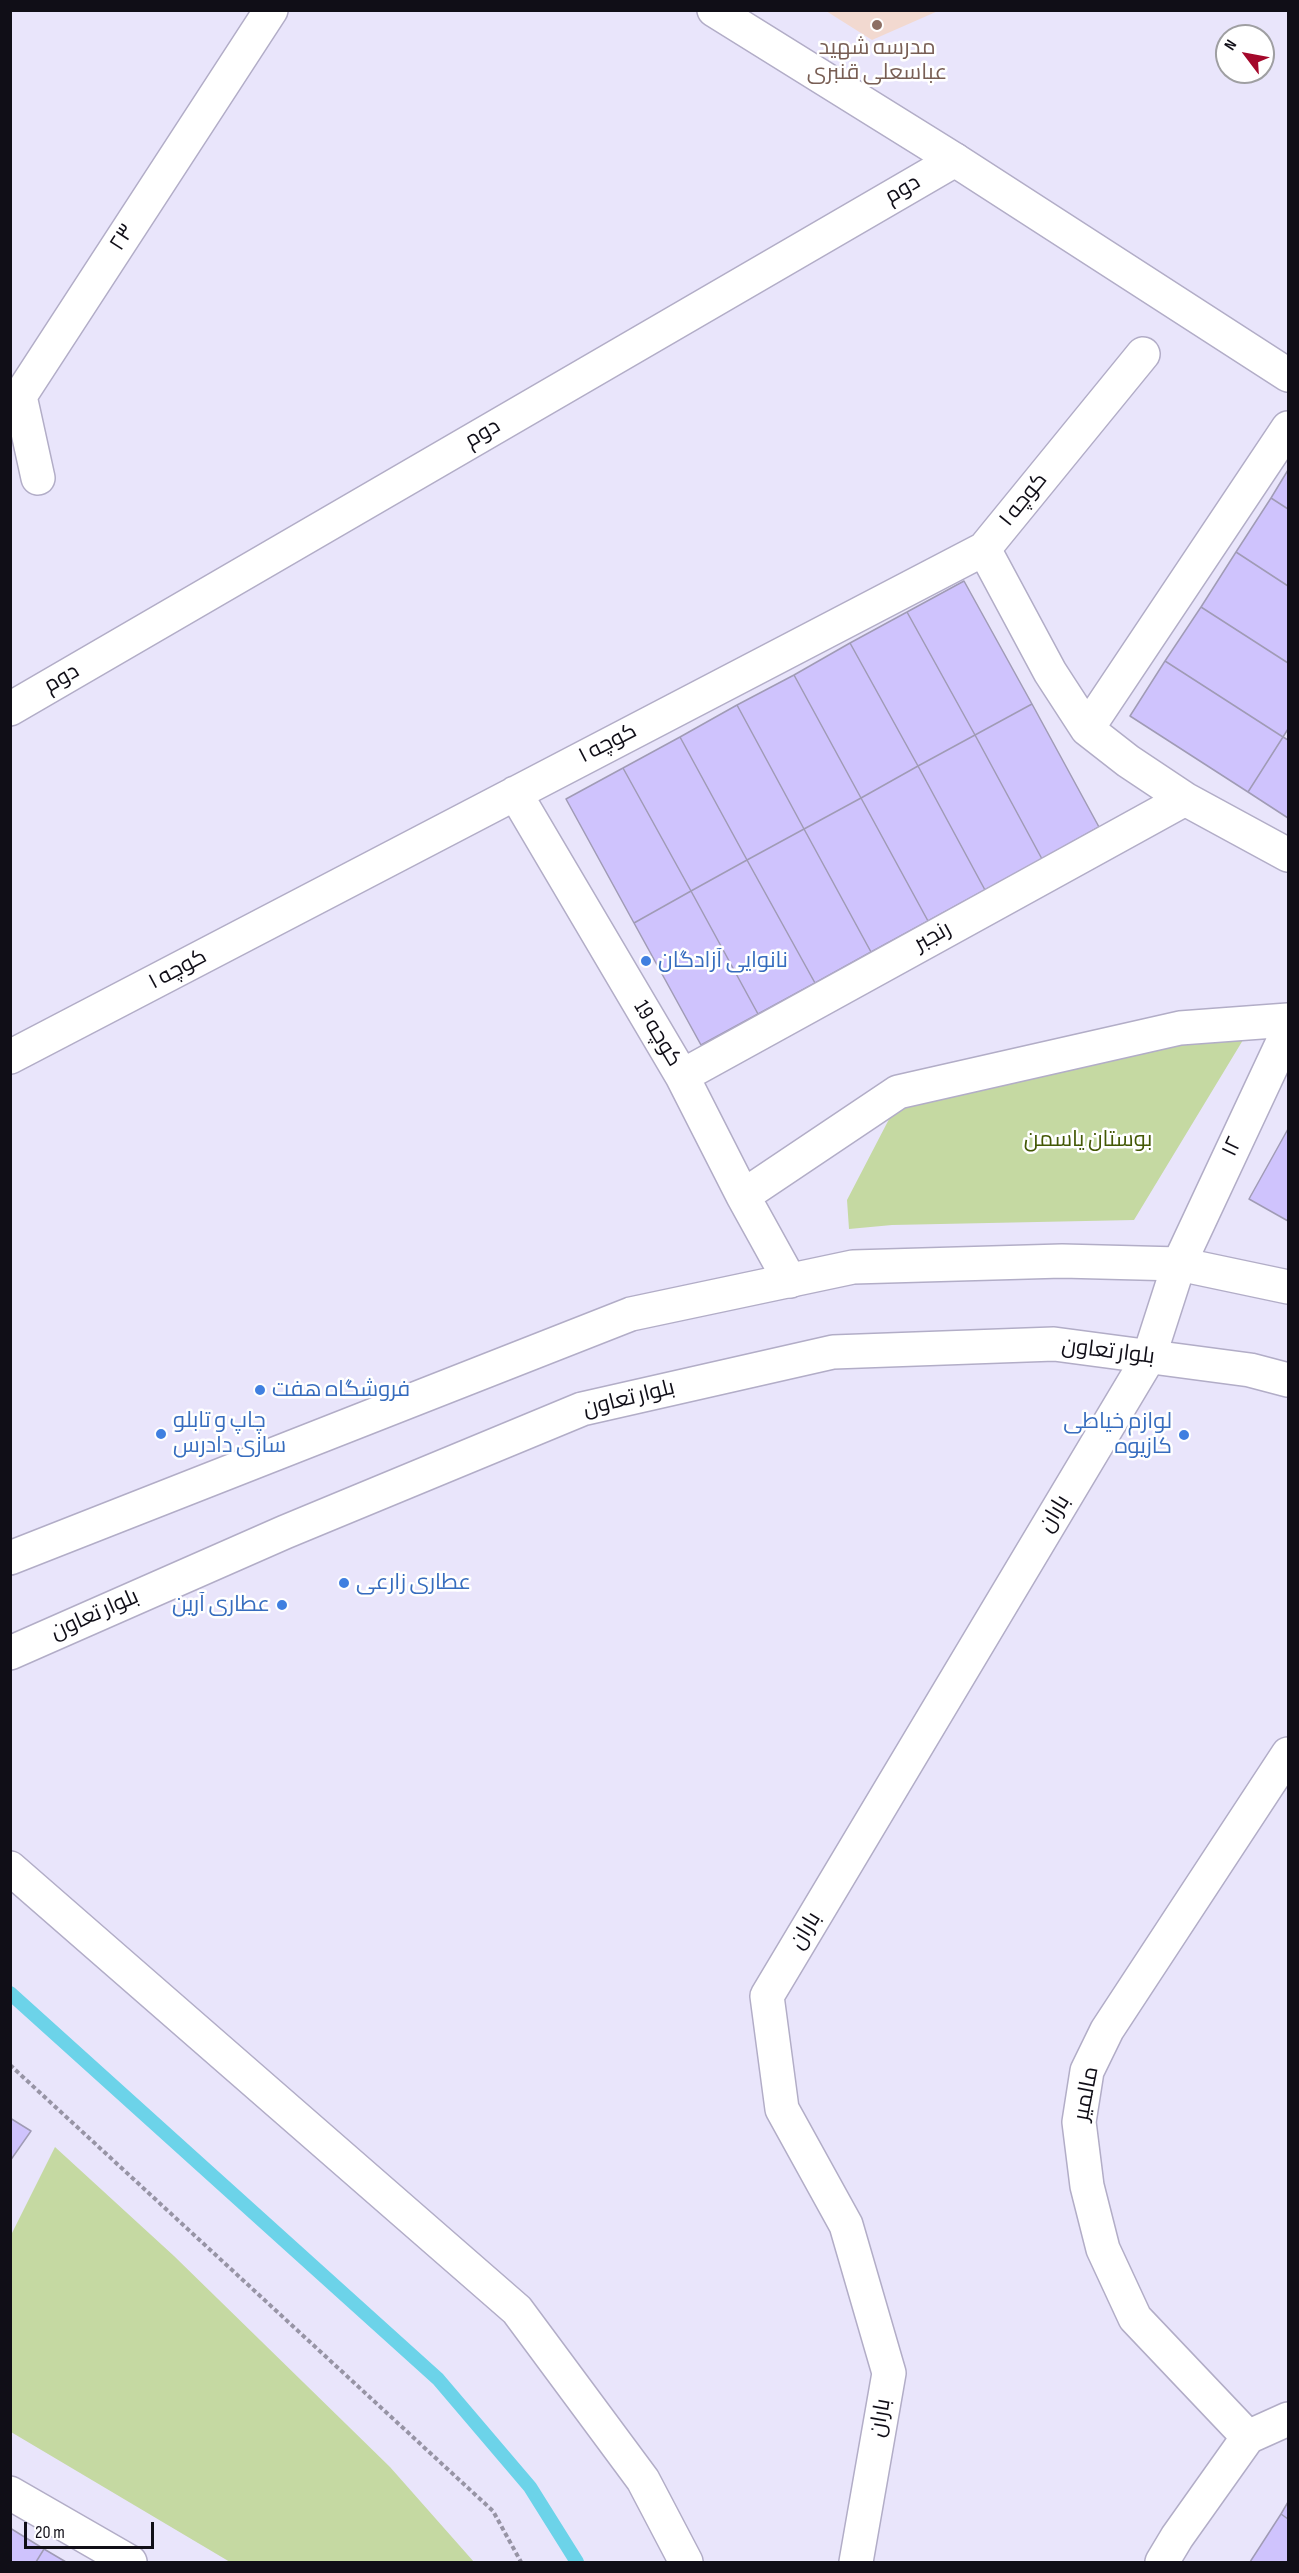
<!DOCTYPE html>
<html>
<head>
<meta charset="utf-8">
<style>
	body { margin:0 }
	#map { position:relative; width:1299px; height:2573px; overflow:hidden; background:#e9e5fb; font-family:"Sofia Sans Condensed",sans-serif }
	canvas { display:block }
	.frame { position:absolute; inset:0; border:12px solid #100e17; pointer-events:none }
	.north { position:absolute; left:1215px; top:24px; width:60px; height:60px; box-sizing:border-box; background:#fff; border:2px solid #9f9fa2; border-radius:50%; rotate:302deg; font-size:16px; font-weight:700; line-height:24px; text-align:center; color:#100e17 }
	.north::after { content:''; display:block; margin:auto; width:21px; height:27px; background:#a4082b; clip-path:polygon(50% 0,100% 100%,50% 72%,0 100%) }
	.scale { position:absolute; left:24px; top:2522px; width:130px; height:27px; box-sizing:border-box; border:3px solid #100e17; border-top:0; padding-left:8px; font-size:18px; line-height:21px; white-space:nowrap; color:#100e17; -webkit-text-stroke:4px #fff; paint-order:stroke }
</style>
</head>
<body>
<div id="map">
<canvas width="1299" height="2573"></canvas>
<div class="frame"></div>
<div class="north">N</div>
<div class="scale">20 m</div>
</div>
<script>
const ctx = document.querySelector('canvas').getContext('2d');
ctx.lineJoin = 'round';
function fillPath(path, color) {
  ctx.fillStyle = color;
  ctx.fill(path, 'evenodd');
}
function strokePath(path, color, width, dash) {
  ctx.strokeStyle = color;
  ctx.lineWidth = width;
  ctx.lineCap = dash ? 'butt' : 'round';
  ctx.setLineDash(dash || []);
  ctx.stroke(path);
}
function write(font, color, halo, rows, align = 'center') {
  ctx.font = font + ' "Sofia Sans Condensed",Cairo,sans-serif';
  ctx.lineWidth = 5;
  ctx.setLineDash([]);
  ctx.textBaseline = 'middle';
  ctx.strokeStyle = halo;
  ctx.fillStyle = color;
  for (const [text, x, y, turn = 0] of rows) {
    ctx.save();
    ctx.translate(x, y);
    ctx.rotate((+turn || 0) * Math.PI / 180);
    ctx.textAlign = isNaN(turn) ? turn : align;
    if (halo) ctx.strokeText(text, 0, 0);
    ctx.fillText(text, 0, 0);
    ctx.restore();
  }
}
const education = new Path2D(`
	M826 11H938L872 40Z`);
const green = new Path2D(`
	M1173 1037 1243 1040 1134 1220 892 1225 849 1229 847 1200 900 1098Z
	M55 2147 174 2256 390 2467 474 2562H230L11 2432V2235Z`);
const stream = new Path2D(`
	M10 1993 438 2379 530 2487 577 2562`);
const building = new Path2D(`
	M1288 470V509L1271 498Z
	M1271 498 1288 509V586L1236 552Z
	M1236 552 1288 586V663L1201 607Z
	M964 581 1032 704 975 735 907 612Z
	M1201 607 1288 663V729L1283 737 1165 661Z
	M907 612 975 735 918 766 850 643Z
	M850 643 918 766 861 798 794 675Z
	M1165 661 1283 737 1248 792 1130 716Z
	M794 675 861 798 804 829 737 705Z
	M1032 704 1099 827 1042 859 975 735Z
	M737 705 804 829 747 860 680 737Z
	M975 735 1042 859 985 890 918 766Z
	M680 737 747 860 691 891 623 768Z
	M1283 737 1288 740V818L1248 792Z
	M918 766 985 890 928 921 861 798Z
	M623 768 691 891 634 923 566 799Z
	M861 798 928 921 871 952 804 829Z
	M804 829 871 952 815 983 747 860Z
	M747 860 815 983 758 1014 691 891Z
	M691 891 758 1014 701 1045 634 923Z
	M1288 1129V1221L1249 1199Z
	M10 2118 31 2131 10 2161Z
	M1288 2502V2519L1281 2514Z
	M1281 2514 1288 2519V2562H1250Z
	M10 2528 44 2549 36 2562H10Z
	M44 2549 66 2562H36Z`);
const path = new Path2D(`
	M10 2065 493 2511 521 2562`);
const street = new Path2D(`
	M38 478 20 396 271 10
	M984 549 1050 672 1087 729 1128 761 1185 799 1288 855
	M10 709 955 160
	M1087 729 1288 428
	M515 793 682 1076 743 1196 790 1281
	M10 1057 984 549 1143 354
	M682 1076 1185 799
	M743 1196 898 1092 1180 1028 1288 1020
	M1288 1754 1107 2030 1087 2071 1079 2122 1087 2186 1103 2249 1135 2318 1248 2437 1288 2419
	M10 1868 517 2310 643 2480 686 2562
	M10 2493 130 2562
	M856 2562 889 2373 846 2225 782 2109 767 1996 1149 1357 1179 1264 1288 1031
	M1162 2562 1177 2537 1248 2437`);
const secondary = new Path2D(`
	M714 10 955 160 1288 375
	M10 1558 631 1314 853 1267 1062 1261 1179 1264 1288 1287
	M10 1653 285 1532 582 1409 833 1352 1054 1344 1250 1370 1288 1380`);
const markers = [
	[877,25,6,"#8d6e63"],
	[646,961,6,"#3f7fe0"],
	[260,1390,6,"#3f7fe0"],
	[161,1434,6,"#3f7fe0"],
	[1184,1435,6,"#3f7fe0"],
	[344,1583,6,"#3f7fe0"],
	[282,1605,6,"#3f7fe0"]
];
const educationNames = [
	["مدرسه شهید",877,48],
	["عباسعلی قنبری",877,73]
];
const streetNames = [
	["دوم",903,190,-30],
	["۲۳",123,238,-57],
	["دوم",483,434,-30],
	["کوچه ۱",1024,500,-51],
	["دوم",62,679,-30],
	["کوچه ۱",608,744,-27],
	["رنجبر",933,937,-29],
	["کوچه ۱",178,970,-28],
	["کوچه 19",657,1034,59],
	["۱۲",1233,1147,-65],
	["بلوار تعاون",1108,1352,7],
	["بلوار تعاون",629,1399,-14],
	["باران",1055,1514,-59],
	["بلوار تعاون",95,1615,-24],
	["باران",806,1931,-59],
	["مالمیر",1087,2094,-79],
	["باران",881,2418,-80]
];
const shopNames = [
	["نانوایی آزادگان",658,961],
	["فروشگاه هفت",272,1390],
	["چاپ و تابلو",173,1421],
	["سازی دادرس",173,1446],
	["لوازم خیاطی",1172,1422,"right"],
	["کازیوه",1172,1447,"right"],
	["عطاری زارعی",356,1583],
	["عطاری آرین",270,1605,"right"]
];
const parkNames = [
	["بوستان یاسمن",1088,1140]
];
fillPath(education, '#f2d9d0');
fillPath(green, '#c5d9a2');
strokePath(stream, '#6cd3e9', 14);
fillPath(building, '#cfc3fd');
strokePath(building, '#a09bb5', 1.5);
strokePath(street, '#b2adc7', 36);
strokePath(secondary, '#b2adc7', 36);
strokePath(path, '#9794a5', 4, [4.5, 3]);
strokePath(street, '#fff', 33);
strokePath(secondary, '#fff', 33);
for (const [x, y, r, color] of markers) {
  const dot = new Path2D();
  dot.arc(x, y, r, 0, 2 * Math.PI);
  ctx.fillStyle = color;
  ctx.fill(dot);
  strokePath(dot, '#fff', 2);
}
write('22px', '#785e54', '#fff', educationNames);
write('22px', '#100e17', '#fff', streetNames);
write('22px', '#366cbe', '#fff', shopNames, 'left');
write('22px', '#435805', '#fff', parkNames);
</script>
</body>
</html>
